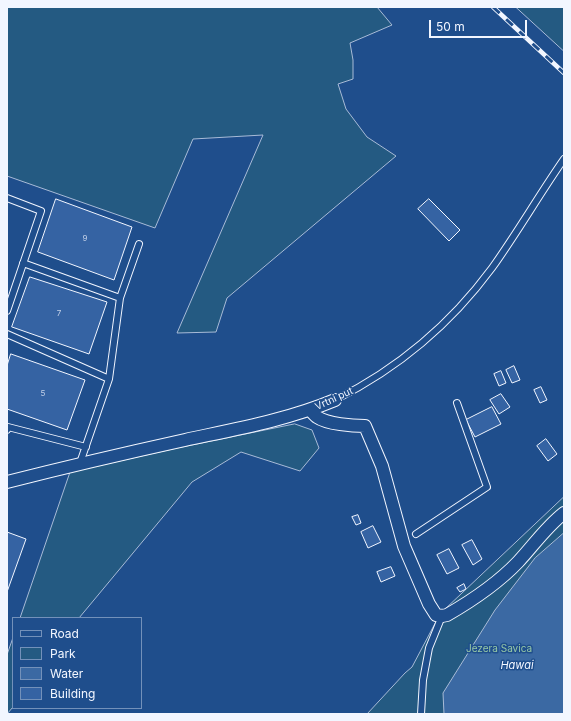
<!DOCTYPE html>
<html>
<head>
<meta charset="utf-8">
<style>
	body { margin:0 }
	#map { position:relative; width:571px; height:721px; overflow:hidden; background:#1f4e8c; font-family:Inter,sans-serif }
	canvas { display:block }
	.frame { position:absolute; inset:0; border:8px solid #f2f6ff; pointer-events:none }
	.legend { position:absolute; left:12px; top:617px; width:130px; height:92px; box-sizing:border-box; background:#1f4e8c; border:1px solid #7391ba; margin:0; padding:5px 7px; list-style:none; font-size:12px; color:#f2f6ff }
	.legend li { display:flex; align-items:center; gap:8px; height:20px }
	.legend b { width:20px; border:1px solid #7391ba }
	.scale { position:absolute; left:429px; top:20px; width:98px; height:18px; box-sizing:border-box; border:2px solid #f2f6ff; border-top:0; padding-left:5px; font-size:12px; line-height:14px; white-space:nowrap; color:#f2f6ff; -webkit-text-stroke:3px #1f4e8c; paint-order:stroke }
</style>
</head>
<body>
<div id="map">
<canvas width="571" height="721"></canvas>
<div class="frame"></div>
<ul class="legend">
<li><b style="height:5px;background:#1f4e8c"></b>Road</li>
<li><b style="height:11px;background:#245a82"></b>Park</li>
<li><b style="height:11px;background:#3b69a3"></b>Water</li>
<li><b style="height:11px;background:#3563a3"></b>Building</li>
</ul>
<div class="scale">50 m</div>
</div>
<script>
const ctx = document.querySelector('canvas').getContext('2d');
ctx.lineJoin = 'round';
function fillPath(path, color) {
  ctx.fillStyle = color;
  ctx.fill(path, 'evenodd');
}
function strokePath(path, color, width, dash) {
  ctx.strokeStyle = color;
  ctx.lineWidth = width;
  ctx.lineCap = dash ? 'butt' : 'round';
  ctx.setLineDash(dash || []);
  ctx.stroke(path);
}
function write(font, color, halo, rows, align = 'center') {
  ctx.font = font + ' Inter,sans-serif';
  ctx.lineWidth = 3;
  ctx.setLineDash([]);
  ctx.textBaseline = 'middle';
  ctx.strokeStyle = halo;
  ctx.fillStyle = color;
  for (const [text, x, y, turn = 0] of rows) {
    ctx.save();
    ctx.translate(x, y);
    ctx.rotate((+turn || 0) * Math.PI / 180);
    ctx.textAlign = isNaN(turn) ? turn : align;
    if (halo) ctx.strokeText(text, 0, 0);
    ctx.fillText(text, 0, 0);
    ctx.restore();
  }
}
const green = new Path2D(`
	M7 7H377L392 25 350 43 353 60V79L338 84 346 109 367 137 396 156 227 298 216 332 177 333 263 135 193 139 155 228 7 176Z
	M516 7H564V51Z
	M295 424 312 430 319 448 300 471 241 452 192 482 79 618H20L70 472 177 448Z
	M564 497V714H367L405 673 412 667 440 614Z
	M13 638V707L7 714V655Z`);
const water = new Path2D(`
	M564 533V714H444L443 693 495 610 535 558Z`);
const building = new Path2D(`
	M56 199 132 227 114 280 38 252Z
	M429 199 460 230 449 241 418 209Z
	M30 277 107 302 89 354 12 327Z
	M11 354 85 380 67 430 7 409V366Z
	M514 366 520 380 512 383 506 370Z
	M501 371 506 383 499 386 494 374Z
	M541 387 547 400 540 403 534 390Z
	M501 394 510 407 499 414 490 400Z
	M492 407 501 424 475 437 466 420Z
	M546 439 557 454 548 461 537 446Z
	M358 515 361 523 356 525 352 517Z
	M373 526 381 542 368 548 361 532Z
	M7 532 26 539 7 592Z
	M472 540 482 559 473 565 462 545Z
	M449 549 459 568 447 574 437 555Z
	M391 567 395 576 381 582 377 572Z
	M464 584 466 589 460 592 457 588Z`);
const lane = new Path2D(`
	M7 198 41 211 7 311
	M23 263 120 298
	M7 334 109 379
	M335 400C399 368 450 325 492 268 517 233 539 195 564 159
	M7 430 8 427 86 447
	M80 463 109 379 120 298 139 244
	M416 534 487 487 457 403
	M421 714 423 680 429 648 442 616`);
const street = new Path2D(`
	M310 410C312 412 315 416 317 417 327 424 353 426 365 426L382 466 404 546 429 604 436 615 442 616 447 615C473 600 497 584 518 562 533 546 546 527 564 513
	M7 482C66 467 126 453 185 440 236 429 287 420 335 400`);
const rail = new Path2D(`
	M493 7 564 73`);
const numberNames = [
	["9",85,239],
	["7",59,314],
	["5",43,394]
];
const streetNames = [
	["Vrtni put",334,399,-25]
];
const parkNames = [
	["Jezera Savica",499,649]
];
const waterNames = [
	["Hawai",517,666]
];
fillPath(green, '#245a82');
strokePath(green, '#a8bbd7', 1);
fillPath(water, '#3b69a3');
strokePath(water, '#a8bbd7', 1);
fillPath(building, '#3563a3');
strokePath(building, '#f2f6ff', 1);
strokePath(lane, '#f2f6ff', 8);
strokePath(street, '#f2f6ff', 14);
strokePath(lane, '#1f4e8c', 6);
strokePath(street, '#1f4e8c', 12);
strokePath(rail, '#f2f6ff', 4.5);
strokePath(rail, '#1f4e8c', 3, [9]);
write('8px', '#c3d1e8', null, numberNames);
write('10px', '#f2f6ff', '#1f4e8c', streetNames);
write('10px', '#97c8a6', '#1f4e8c', parkNames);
write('italic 11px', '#f2f6ff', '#1f4e8c', waterNames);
</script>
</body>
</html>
